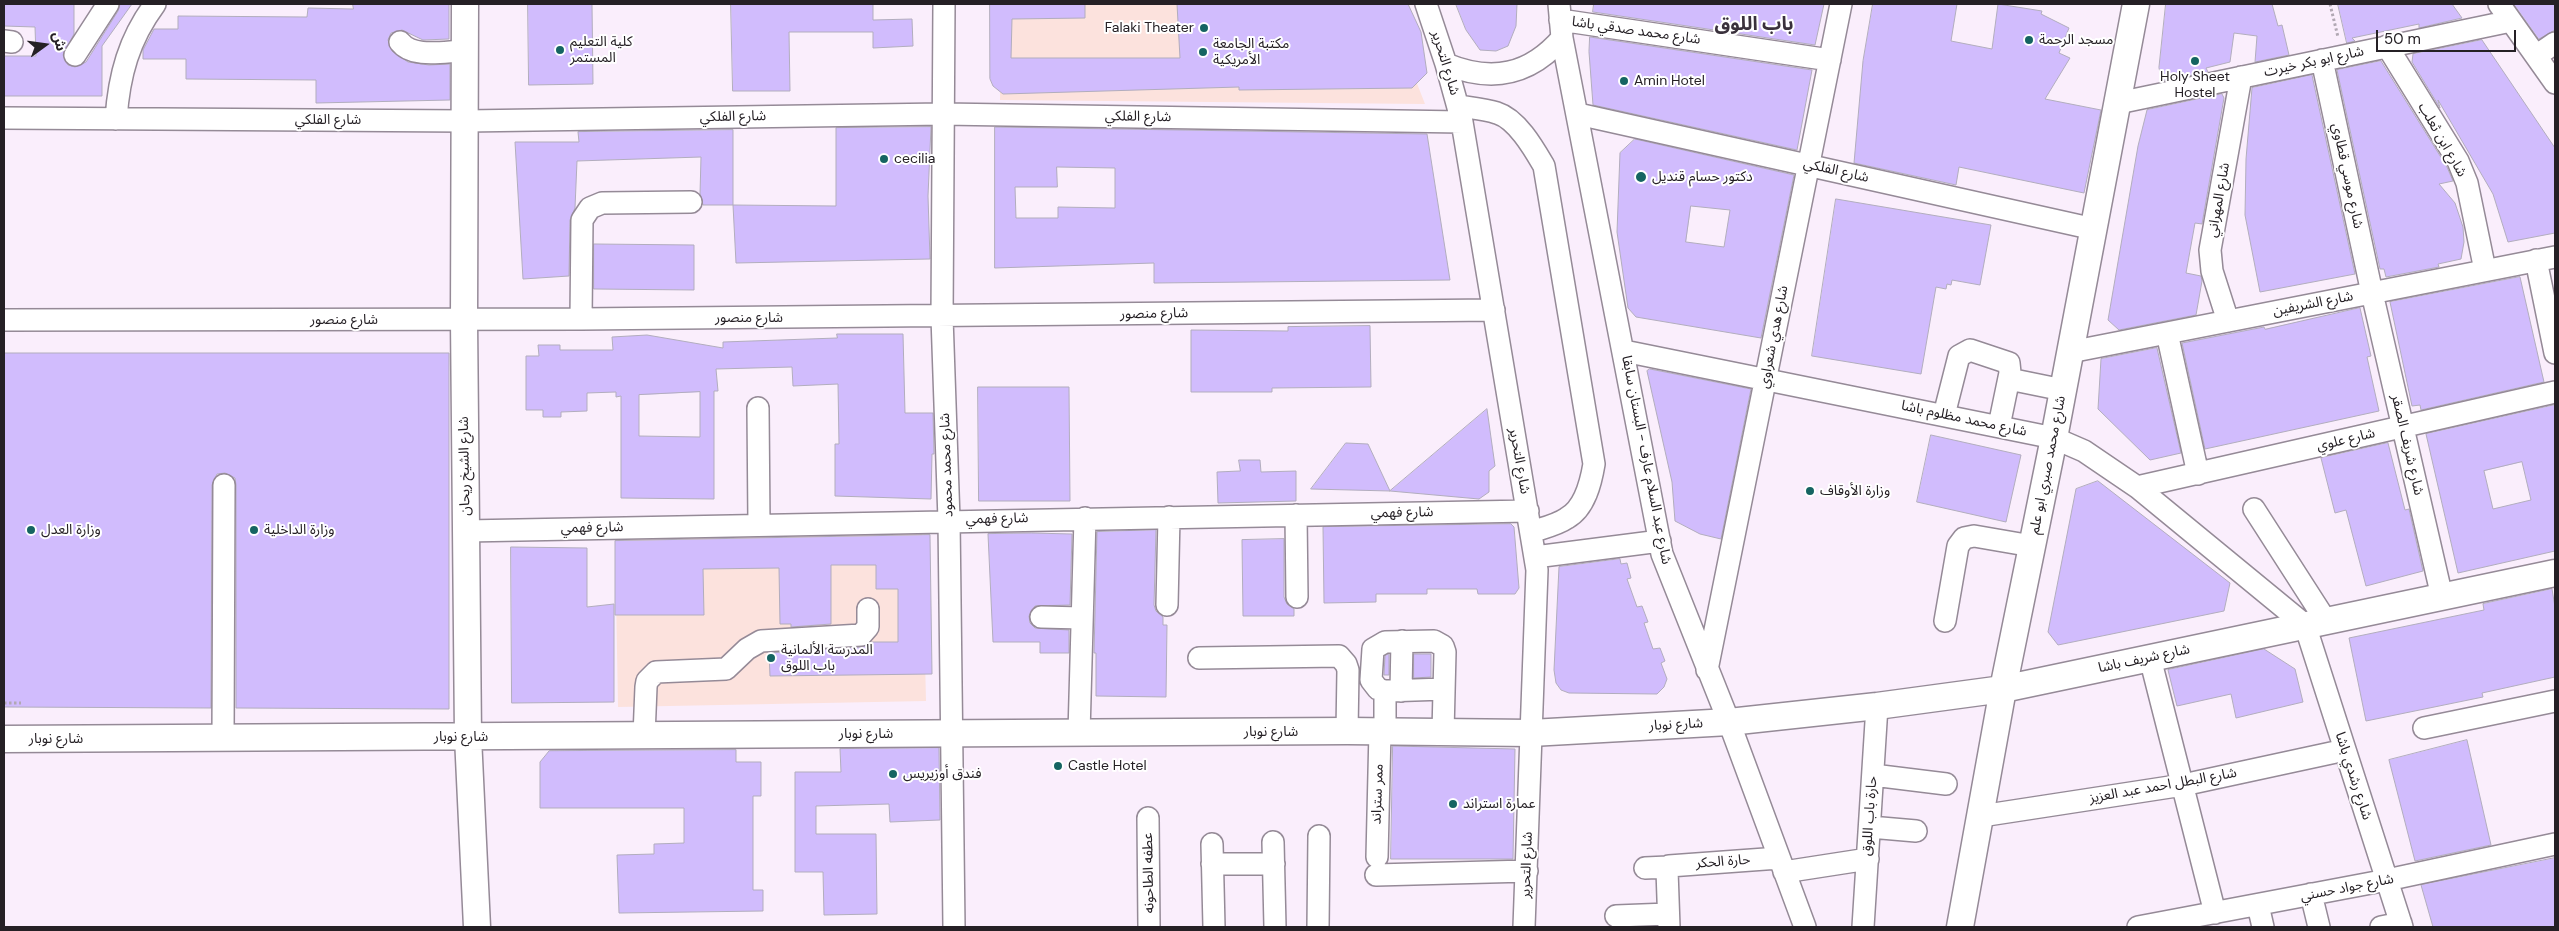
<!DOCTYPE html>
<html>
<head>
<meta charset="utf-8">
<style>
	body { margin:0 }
	#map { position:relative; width:2559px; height:931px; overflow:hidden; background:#faeefc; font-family:"DM Sans","Noto Sans Arabic",sans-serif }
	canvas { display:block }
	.frame { position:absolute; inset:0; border:5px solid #252025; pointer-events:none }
	.north { position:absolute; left:20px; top:20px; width:50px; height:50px; -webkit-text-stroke:4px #fff; paint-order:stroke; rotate:76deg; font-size:14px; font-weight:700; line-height:20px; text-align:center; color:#252025 }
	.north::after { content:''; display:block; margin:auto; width:18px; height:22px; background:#252025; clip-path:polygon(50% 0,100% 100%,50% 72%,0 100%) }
	.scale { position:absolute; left:2376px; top:30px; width:140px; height:22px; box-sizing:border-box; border:2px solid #252025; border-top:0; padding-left:6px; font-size:15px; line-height:18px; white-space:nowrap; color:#252025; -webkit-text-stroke:4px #fff; paint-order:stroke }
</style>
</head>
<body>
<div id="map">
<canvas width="2559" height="931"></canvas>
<div class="frame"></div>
<div class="north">ش</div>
<div class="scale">50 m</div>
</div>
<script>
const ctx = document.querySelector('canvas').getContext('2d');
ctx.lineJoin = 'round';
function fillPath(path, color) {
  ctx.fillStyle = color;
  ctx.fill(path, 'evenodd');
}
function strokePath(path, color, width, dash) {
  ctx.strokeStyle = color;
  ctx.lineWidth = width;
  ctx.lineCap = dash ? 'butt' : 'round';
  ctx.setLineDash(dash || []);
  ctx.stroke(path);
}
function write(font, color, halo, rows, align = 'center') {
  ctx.font = font + ' "DM Sans","Noto Sans Arabic",sans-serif';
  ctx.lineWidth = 4;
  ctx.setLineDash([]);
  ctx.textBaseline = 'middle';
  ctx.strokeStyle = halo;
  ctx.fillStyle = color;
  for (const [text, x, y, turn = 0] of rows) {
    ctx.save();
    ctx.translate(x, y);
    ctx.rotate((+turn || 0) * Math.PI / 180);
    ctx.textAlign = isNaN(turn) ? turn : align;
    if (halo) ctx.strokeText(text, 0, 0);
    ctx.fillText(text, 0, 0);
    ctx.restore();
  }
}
const education = new Path2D(`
	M1001 4H1386L1425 104 1000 100Z
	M922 530 926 701 618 707 615 537Z`);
const building = new Path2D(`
	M4 4H74V34L63 55 68 65 75 67 86 62 118 11 120 4H132L102 46V96H4V56H36L35 27 4 26Z
	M353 4H449V39L423 40 402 30 391 33 388 40 392 51 408 62 429 65 450 64V100L316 103V80L186 79V59H143V50L154 29H178V16L307 17 308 8 353 9Z
	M528 4H592L593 84 529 85Z
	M731 4H873V20L912 19 913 46 873 48V32H789L790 91H733Z
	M990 4H1085V18L1012 19 1011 58H1180L1177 4H1408L1421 32 1427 73 1412 88 1239 90V87L1003 94 993 86 990 79Z
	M1456 4H1517L1516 26 1508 46 1496 51 1480 50 1466 30Z
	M1594 4H1824L1815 45 1593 12Z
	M1873 4H1957L1951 41 1992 49 1998 4 2042 11 2041 14 2069 28 2059 53 2070 58 2045 99 2101 110 2084 193 1959 167 1956 185 1854 163 1863 61Z
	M2166 4H2272L2278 26 2282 25 2289 55 2255 62 2257 36 2234 33 2230 62 2206 68 2208 72 2162 81 2159 68Z
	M2338 4H2452L2462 18 2419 28V24L2352 38 2355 41 2347 43Z
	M2514 4H2555V30L2539 39Z
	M1590 37 1812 70 1797 150 1593 105 1589 52Z
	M2482 40 2555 148V233L2508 242 2493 194 2438 100 2440 108 2412 62 2413 54Z
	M2381 61 2447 167 2453 181 2439 184 2455 203 2463 227 2464 242 2461 259 2438 264 2439 267 2386 277 2384 269H2380L2337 70Z
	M2312 75 2355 274 2260 292 2245 215 2246 159 2252 88Z
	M2222 94 2224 98 2202 224 2195 223 2186 273 2201 276 2202 281 2196 315 2119 330 2108 320 2138 146 2147 110Z
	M931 127 928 196 930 259 736 263 733 205 836 206V128Z
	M995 127 1427 134 1450 280 1154 283V263L995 268ZM1057 167 1115 168V208L1058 207V218H1016L1015 187H1057Z
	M733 130V205H703L700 194 701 157 577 161 575 208 570 220 569 276 523 279 515 142H579L578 132Z
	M1635 139 1794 175 1761 338 1636 317 1628 308 1617 232 1620 153ZM1691 206 1730 210 1724 247 1686 242Z
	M1836 199 1991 225 1980 285 1952 280 1951 285 1947 284 1946 289 1936 287 1921 374 1812 356Z
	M594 244 694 245V290L594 289Z
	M2520 277 2544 382 2421 410 2420 405 2412 406 2390 302Z
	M2360 308 2371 356 2367 357 2379 411 2205 449 2182 343 2264 327 2265 329Z
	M1370 326 1371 387 1272 388V392H1191V330L1288 331V327Z
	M837 334H903L905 413H933L934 454H932L931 499 835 496V444H839L838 384 793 386 792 367 716 369 718 391H714V499L621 498V396L616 397V392L587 393V411L561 412V417H543V410H526V356H539L538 345H560V350H613L612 337 647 335 723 348V342L837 338ZM700 392V437L639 436V395Z
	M2157 348 2181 453 2150 460 2098 409 2101 359Z
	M4 353H449V709L236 708V485L235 478 225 473 217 474 212 485 211 708 4 707Z
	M1650 369 1751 389 1721 539 1700 534 1675 521 1672 482 1647 371Z
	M978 387H1069L1070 501H979Z
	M2555 405V551L2458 573 2426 434ZM2522 462 2531 500 2493 509 2484 471Z
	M1487 409 1495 466 1489 471V492L1479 499 1390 491Z
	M1931 435 2021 455 2006 522 1917 502Z
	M1346 443 1368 444 1390 491 1311 489Z
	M2388 443 2405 510 2409 509 2423 571 2366 586 2346 510 2335 513 2321 458Z
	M1239 460H1260L1261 472 1296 471V501L1218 503 1217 472 1240 471Z
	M2098 481 2230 583 2224 611 2058 645 2048 632 2076 489Z
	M1511 524 1514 527 1519 588 1515 594H1478L1477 589H1427V594H1376V602L1324 603 1323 527Z
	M1156 530 1154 605 1156 611 1163 617V625H1167L1166 697 1096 696V653H1094L1097 532Z
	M1032 533 1072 534 1070 605 1035 606 1029 616 1030 623 1035 628 1069 630V653H1040V642H993L988 534Z
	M930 535 932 674 770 676 769 653 862 647 871 642H898V589H876V565H831V624L791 627V624H780L779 568 703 569 704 615H615V541Z
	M1284 539V597L1287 604 1294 609V616H1243L1242 540Z
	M511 547 587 548V607L614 604V702L512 703Z
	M1620 559 1621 564 1627 563 1631 578 1627 579 1637 607 1642 606 1648 622 1644 623 1653 649 1660 648 1665 661 1661 663 1667 679 1664 687 1657 694 1569 693 1561 690 1556 683 1554 670 1559 567Z
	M2552 589 2555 607V677L2482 693 2483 697 2366 721 2349 638 2484 610 2483 604Z
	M2264 649 2295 669 2303 702 2236 718 2231 694 2177 706 2168 670Z
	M1389 654V675H1384L1385 656Z
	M1414 654H1431V677L1414 678Z
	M2467 740 2491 845 2415 861 2389 760Z
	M1393 746 1515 749 1513 859H1391Z
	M939 748 940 820 890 822 889 804 816 806V834H876L877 914 824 915 823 872H795V772H841L840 749Z
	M736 750V762H761V796H753V890H763V911L619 913 617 855 654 854V844L684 843V808H540V762L549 751Z
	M2555 858V927H2433L2421 885Z`);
const path = new Path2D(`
	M2330 4 2338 37
	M4 703H21`);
const minor = new Path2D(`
	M944 4 942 317 949 520 954 927
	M1426 4 1446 64 1462 122 1537 570 1524 927
	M1559 4 1562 38 1662 554 1729 722 1805 927
	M2499 4 2555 83
	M1560 20 1830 60
	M4 41 12 42
	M400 42C413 59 446 51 465 51
	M2387 46 2458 161 2467 183 2485 270
	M75 55 108 4
	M2536 56 2555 43
	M2322 60 2372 293 2442 597
	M1446 64C1492 83 1530 75 1562 38
	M2118 103 2511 21
	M1458 106C1471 108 1485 109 1497 113 1517 119 1534 149 1544 166L1594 464C1591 482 1585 508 1567 518 1557 525 1543 528 1531 532
	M1578 114 2094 229
	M4 118 466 121 943 114 1462 122
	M116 119C119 75 129 39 155 4
	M2536 260 2555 353
	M581 319 582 220 590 208 602 203 691 202
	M4 320 581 319 1494 310
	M2228 321 2212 271 2210 250 2241 77
	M2167 333 2198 474
	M1624 351 2054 438 2084 451 2137 487 2305 625 2402 927
	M2070 352 2555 257
	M2009 379 2063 390
	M758 408 759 525
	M1944 415 1959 356 1970 350 2009 363 2010 373 1999 426
	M2137 487 2555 392
	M2254 509 2326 621
	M1296 515 1297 597
	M466 531 1528 511
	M1535 557 1660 541
	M1167 605 1169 517
	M1041 617 1082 618
	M1945 621 1958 546 1964 538 1974 536 2032 546
	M1199 658 1339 656 1346 664 1348 670 1347 731
	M2150 658 2215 913
	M1707 670 1841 4
	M1401 691 1402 641
	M2424 728 2555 701
	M1385 731V691
	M1443 732 1445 652 1443 646 1434 641 1385 642 1373 649 1371 680 1378 689 1385 691 1444 689
	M1079 733 1085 518
	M644 736 646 687 647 681 656 672 726 669 747 649 761 641 861 635 868 627V609
	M223 739 224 485
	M1873 775 1946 784
	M1981 816 2183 785 2345 750
	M1148 818 1149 927
	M1870 827 1916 831
	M1273 842 1275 927
	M1212 844 1214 927
	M1377 857 1380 731
	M1212 864H1274
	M1645 868 1668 867
	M1784 872 1868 859
	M1376 875 1527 871
	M2311 894 2319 927
	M2258 905 2263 927
	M1616 916 1668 914
	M1318 927 1319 836
	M1669 927 1667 870 1669 866 1779 858
	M1863 927 1877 706
	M2138 927 2387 880 2555 844
	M2381 927 2401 923`);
const major = new Path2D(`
	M465 4 464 320 468 737 477 927
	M4 739 1347 731 1531 733 1729 722 1877 706 2003 689 2555 573
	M1960 927 2003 689 2054 438 2136 4`);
const markers = [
	[1204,28,5,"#156462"],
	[2029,40,5,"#156462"],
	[560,50,5,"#156462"],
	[1203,52,5,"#156462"],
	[2195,61,5,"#156462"],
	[1624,81,5,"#156462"],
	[884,159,5,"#156462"],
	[1641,177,6,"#156462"],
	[1810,491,5,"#156462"],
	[31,530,5,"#156462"],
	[254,530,5,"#156462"],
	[771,658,5,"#156462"],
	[1058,766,5,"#156462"],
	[893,774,5,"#156462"],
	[1453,804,5,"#156462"]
];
const poiNames = [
	["Falaki Theater",1194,28,"right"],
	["مسجد الرحمة",2039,40],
	["كلية التعليم",570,42],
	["المستمر",570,58],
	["مكتبة الجامعة",1213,44],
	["الأمريكية",1213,60],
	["Holy Sheet",2195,77,"center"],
	["Hostel",2195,93,"center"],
	["Amin Hotel",1634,81],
	["cecilia",894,159],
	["دكتور حسام قنديل",1652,177],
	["وزارة الأوقاف",1820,491],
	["وزارة العدل",41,530],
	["وزارة الداخلية",264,530],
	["المدرسة الألمانية",781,650],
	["باب اللوق",781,666],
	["Castle Hotel",1068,766],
	["فندق أوزيريس",903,774],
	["عمارة استراند",1463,804]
];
const streetNames = [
	["شارع محمد صدقي باشا",1636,31,8],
	["شارع ابو بكر خيرت",2314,62,-12],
	["شارع التحرير",1445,63,73],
	["شارع الفلكي",733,117,-1],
	["شارع الفلكي",1138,117,1],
	["شارع الفلكي",328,120],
	["شارع ابن ثعلب",2442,140,60],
	["شارع الفلكي",1836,171,13],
	["شارع موسي قطاوي",2347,176,78],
	["شارع المهراني",2219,200,-80],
	["شارع الشريفين",2313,304,-11],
	["شارع منصور",1154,314,-1],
	["شارع منصور",749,318],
	["شارع منصور",344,320],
	["شارع هدي شعراوي",1774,337,-79],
	["شارع محمد مظلوم باشا",1964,419,12],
	["شارع علوي",2346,440,-13],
	["شارع شريف الصقر",2407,445,77],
	["شارع عبد السلام عارف - البستان سابقا",1646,460,79],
	["شارع التحرير",1519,461,80],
	["شارع محمد محمود",947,465,-92],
	["شارع محمد صبري ابو علم",2048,465,-79],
	["شارع الشيخ ريحان",465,466,-91],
	["شارع فهمي",1402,513,-1],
	["شارع فهمي",997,519,-1],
	["شارع فهمي",592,528,-1],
	["شارع شريف باشا",2144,659,-12],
	["شارع نوبار",1676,725,-3],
	["شارع نوبار",1271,732],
	["شارع نوبار",866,734],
	["شارع نوبار",461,737],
	["شارع نوبار",56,739],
	["شارع رشدي باشا",2353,776,72],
	["شارع البطل احمد عبد العزيز",2163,786,-10],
	["ممر ستراند",1378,794,-88],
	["حارة باب اللوق",1870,816,-86],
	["حارة الحكر",1723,862,-4],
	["شارع التحرير",1527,865,-88],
	["عطفه الطاحونه",1149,873,-91],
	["شارع جواد حسني",2347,888,-11]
];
const districtNames = [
	["باب اللوق",1754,25]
];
fillPath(education, '#fce2dd');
fillPath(building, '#d1bcfd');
strokePath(building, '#b2adbd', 1);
strokePath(minor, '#958a97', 24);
strokePath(major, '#958a97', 29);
strokePath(path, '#b1a8b3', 3, [2.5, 2.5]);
strokePath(minor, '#fff', 21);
strokePath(major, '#fff', 26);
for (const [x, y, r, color] of markers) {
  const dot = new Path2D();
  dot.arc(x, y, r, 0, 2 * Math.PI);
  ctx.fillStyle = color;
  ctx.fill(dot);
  strokePath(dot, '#fff', 2);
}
write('14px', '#252025', '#fff', poiNames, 'left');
write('14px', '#252025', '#fff', streetNames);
write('bold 19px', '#3a313c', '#fff', districtNames);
</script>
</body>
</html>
